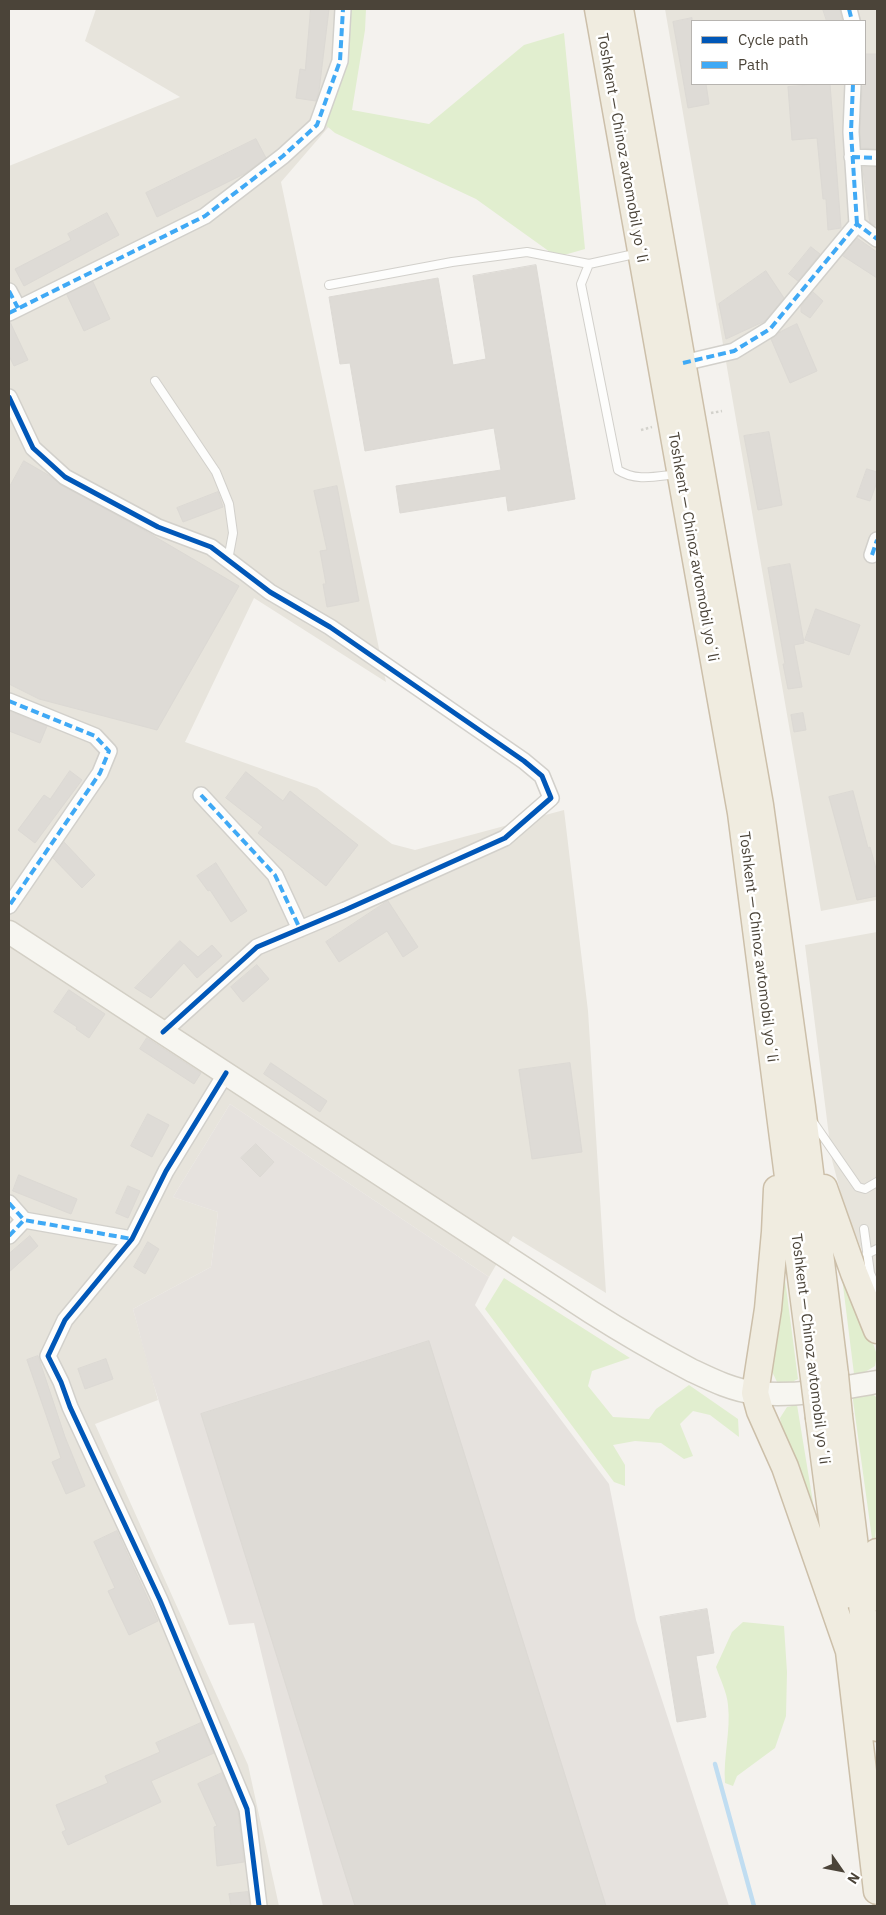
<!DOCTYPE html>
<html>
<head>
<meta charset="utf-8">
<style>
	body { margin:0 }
	#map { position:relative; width:886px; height:1915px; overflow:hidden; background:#f4f2ee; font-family:"IBM Plex Sans",sans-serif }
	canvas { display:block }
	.frame { position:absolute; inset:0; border:10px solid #4b4439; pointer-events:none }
	.legend { position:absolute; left:691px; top:20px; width:175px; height:65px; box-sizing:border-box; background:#fff; border:1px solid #b7b4b0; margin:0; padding:6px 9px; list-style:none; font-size:15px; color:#4b4439 }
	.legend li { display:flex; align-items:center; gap:10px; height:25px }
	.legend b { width:25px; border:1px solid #b7b4b0 }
	.north { position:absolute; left:816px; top:1845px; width:50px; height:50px; -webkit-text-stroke:4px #fff; paint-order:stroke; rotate:123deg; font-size:14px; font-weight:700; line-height:20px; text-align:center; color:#4b4439 }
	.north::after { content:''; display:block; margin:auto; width:18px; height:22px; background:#4b4439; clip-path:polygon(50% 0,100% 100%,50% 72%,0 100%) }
</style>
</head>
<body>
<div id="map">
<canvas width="886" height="1915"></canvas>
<div class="frame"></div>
<ul class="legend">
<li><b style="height:6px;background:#0057b8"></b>Cycle path</li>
<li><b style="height:6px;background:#3fa9f5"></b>Path</li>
</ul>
<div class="north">N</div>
</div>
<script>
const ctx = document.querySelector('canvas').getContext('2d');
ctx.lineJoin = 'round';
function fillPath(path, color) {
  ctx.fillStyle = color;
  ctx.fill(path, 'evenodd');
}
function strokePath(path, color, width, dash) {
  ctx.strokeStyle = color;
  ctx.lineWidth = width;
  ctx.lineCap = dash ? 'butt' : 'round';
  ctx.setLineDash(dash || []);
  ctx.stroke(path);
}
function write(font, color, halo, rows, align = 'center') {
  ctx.font = font + ' "IBM Plex Sans",sans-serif';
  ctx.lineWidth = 5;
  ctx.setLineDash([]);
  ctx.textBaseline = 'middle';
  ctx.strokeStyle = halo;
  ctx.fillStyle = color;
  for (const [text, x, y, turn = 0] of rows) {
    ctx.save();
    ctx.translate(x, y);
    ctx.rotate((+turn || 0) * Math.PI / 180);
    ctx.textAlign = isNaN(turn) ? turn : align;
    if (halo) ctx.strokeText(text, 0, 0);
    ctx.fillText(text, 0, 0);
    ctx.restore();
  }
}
const residential = new Path2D(`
	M96 9H359L332 123 281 182 386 682 254 598 185 742 317 788 392 844 415 850 564 810 588 1011 606 1293 513 1236 489 1277 230 1104 173 1197 218 1212 211 1267 133 1309 158 1400 95 1424 248 1765 279 1906H9V166L180 97 85 41Z
	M665 9H877V900L821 911ZM692 21H865V84H692Z
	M877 932V1285L846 1213 832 1160 805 945Z`);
const industrial = new Path2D(`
	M230 1104 489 1277 475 1305 609 1484 636 1620 729 1906H323L254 1623 229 1625 150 1373 133 1309 211 1267 218 1212 173 1197Z`);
const green = new Path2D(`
	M348 9H366L365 30 352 110 429 124 524 45 564 33 585 249 557 257 476 199 335 133 322 122Z
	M837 1237 877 1355 875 1366 865 1372 854 1374Z
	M783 1264 798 1379 794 1381 795 1385H784L777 1382 769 1365Z
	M504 1278 630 1358 592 1371 588 1386 613 1417 649 1419 656 1409 689 1385 738 1419 739 1437 710 1415 693 1411 680 1424 693 1456 684 1459 661 1443 635 1441 613 1445 625 1465V1486L614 1482 485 1309Z
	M852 1393H872L877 1398V1516L874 1553Z
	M797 1405 820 1545 784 1439 780 1418 787 1407Z
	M743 1622 784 1626 787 1672 786 1716 775 1748 737 1776 733 1786 725 1783C723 1757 731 1731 728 1705 727 1692 720 1679 716 1667L732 1632Z`);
const stream = new Path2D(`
	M715 1764 754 1906`);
const building = new Path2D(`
	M311 9H329L319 91 316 101 296 98 300 69 305 70Z
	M823 9H840L842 21H827Z
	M692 18V84H706L709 104 688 108 673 22Z
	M865 54H877V149L861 148 860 132 862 86H865Z
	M830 84 841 228 828 230 826 199H823L817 138 792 140 788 87Z
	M256 139 266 158 244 174 157 217 146 193Z
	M863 167H877V225H874L870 222Z
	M107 213 119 235 24 286 15 269 71 240 68 234Z
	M857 238 877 252V278L843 256Z
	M811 247 820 254 798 281 789 274Z
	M536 265 575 499 508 511 506 496 400 513 396 486 501 470 494 428 365 451 350 363 340 364 329 297 438 278 453 365 486 359 473 276Z
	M766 271 784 298 765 321 726 339 719 304Z
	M93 282 110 319 84 331 67 295Z
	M813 292 823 301 810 318 801 312V307Z
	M9 322H10L28 360 14 366 9 356Z
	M797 324 817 371 790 383 771 339 780 332Z
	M769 432 782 505 758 510 744 436Z
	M24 461 50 476 61 485 135 525 239 586 157 730 39 699 9 684V488Z
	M867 469 877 472V482L870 501 857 497Z
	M337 486 359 601 327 607 323 584H326L320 551 327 550 314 491Z
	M218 492 223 507 183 522 177 508Z
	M790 564 804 643 794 645 802 687 788 689 783 664H785L768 568Z
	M816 609 860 625 849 655 805 640Z
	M9 711 47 726 40 743 9 731Z
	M803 713 806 730 794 732 791 715Z
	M70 771 82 780 35 843 18 830 44 795 50 799Z
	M246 772 283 801 290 791 358 845 326 886 258 833 263 827 226 798Z
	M853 791 868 848 870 847 877 872V896L857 900 829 797Z
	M64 842 95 875 82 888 53 858Z
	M216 863 247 911 231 922 210 890 208 891 197 876Z
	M388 901 418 947 403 957 387 931 339 962 326 942Z
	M180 941 198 957 212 945 222 956 197 978 184 963 151 998 135 988Z
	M257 965 269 979 243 1002 231 987Z
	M69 990 105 1014 89 1038 76 1029 77 1027 54 1012Z
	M147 1038 201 1073 194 1084 140 1049Z
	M271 1063 327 1101 320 1112 264 1074Z
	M570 1063 582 1152 532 1159 519 1070Z
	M148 1114 169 1125 152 1157 131 1146Z
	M256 1144 274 1162 260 1177 241 1158Z
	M19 1175 77 1199 71 1214 13 1191Z
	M128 1186 140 1191 128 1218 116 1213Z
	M30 1236 38 1246 9 1272V1254Z
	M148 1242 159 1249 145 1274 134 1267Z
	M429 1341 606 1906H355L201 1414Z
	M38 1356 65 1437 85 1486 66 1494 52 1462 61 1458 27 1360Z
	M106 1359 113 1379 85 1389 78 1369Z
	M117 1531 158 1621 129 1635 108 1591 115 1588 94 1542Z
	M707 1609 714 1653 696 1656 706 1717 677 1722 660 1617Z
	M201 1723 214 1753 151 1781 161 1802 68 1845 62 1832 66 1830 56 1805 108 1783 105 1776 160 1752 156 1743Z
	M222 1773 238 1811 244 1862 217 1866 214 1827 217 1826 198 1784Z
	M248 1892 250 1906H231L229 1894Z`);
const path = new Path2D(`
	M711 413 722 411
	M641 430 652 427`);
const service = new Path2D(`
	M639 253 589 264 581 284 618 470C636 482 657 476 678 474
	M329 285 452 262 527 252 589 264
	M155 381 216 472 229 504 233 533 228 560
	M813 1122 858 1187 865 1189 877 1182
	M864 1229 870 1273 877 1289
	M867 1254 877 1249`);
const minor = new Path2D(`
	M849 9 852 21
	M853 84 851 132 857 224
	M852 157 877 158
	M9 291 18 308
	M9 313 205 216 283 156 317 125 340 61 343 9
	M683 363 734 351 770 329 857 224 877 239
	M9 397 33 448 65 477 158 527 211 547 270 592 330 627 524 761 542 776 551 798 505 838 345 910 257 947 163 1032
	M872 555 877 540
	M9 701 95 736 109 751 100 773 9 906
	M201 795 275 875 300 929
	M226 1073 166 1171 132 1239 65 1320 48 1356 61 1382 70 1407 160 1600 247 1809 259 1906
	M9 1203 24 1220
	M9 1236 24 1220 132 1239`);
const secondary = new Path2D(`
	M9 932 591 1312C624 1333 657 1352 691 1370 712 1380 732 1390 756 1393 796 1397 837 1389 877 1382`);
const trunk = new Path2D(`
	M598 9 741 813 814 1378
	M620 9 760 805 802 1107 835 1375
	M824 1188 854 1273 877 1330
	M777 1189 775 1232 768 1309 755 1393 760 1411 785 1467 849 1651
	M839 1416 877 1728
	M819 1418 842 1596
	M872 1598 877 1552
	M847 1634 877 1891`);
const trunkBridge = new Path2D(`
	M835 1375 839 1416
	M814 1378 819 1418`);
const quiet = new Path2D(`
	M849 9 852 21
	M853 84 851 132 857 224
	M852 157 877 158
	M9 291 18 308
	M9 313 205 216 283 156 317 125 340 61 343 9
	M683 363 734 351 770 329 857 224 877 239
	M872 555 877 540
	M9 701 95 736 109 751 100 773 9 906
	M201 795 275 875 300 929
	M9 1203 24 1220
	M9 1236 24 1220 132 1239`);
const cycleway = new Path2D(`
	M9 397 33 448 65 477 158 527 211 547 270 592 330 627 524 761 542 776 551 798 505 838 345 910 257 947 163 1032
	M226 1073 166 1171 132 1239 65 1320 48 1356 61 1382 70 1407 160 1600 247 1809 259 1906`);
const streetNames = [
	["Toshkent — Chinoz avtomobil yoʻli",622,148,80],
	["Toshkent — Chinoz avtomobil yoʻli",693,547,80],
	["Toshkent — Chinoz avtomobil yoʻli",758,947,83],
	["Toshkent — Chinoz avtomobil yoʻli",810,1349,83]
];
fillPath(residential, '#e7e4dc');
fillPath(industrial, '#e6e2de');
fillPath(green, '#e1eecf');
strokePath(stream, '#c0ddf1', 4.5);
fillPath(building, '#dedbd6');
strokePath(building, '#dcd9d4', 1);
strokePath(service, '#d2d0cb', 10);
strokePath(minor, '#d2d0cb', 18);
strokePath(secondary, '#d3cfc5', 25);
strokePath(trunk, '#ccbfa9', 29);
strokePath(path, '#d3d2cc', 2.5, [2.5, 2.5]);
strokePath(service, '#fdfdfc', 8);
strokePath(minor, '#fdfdfc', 15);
strokePath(secondary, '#f7f6f1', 22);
strokePath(trunk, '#f0ece0', 26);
strokePath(trunkBridge, '#ccbfa9', 29, []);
strokePath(trunkBridge, '#f0ece0', 26);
strokePath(quiet, '#3fa9f5', 4, [8, 4]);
strokePath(cycleway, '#0057b8', 5);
write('15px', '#4b4439', '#fff', streetNames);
</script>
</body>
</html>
